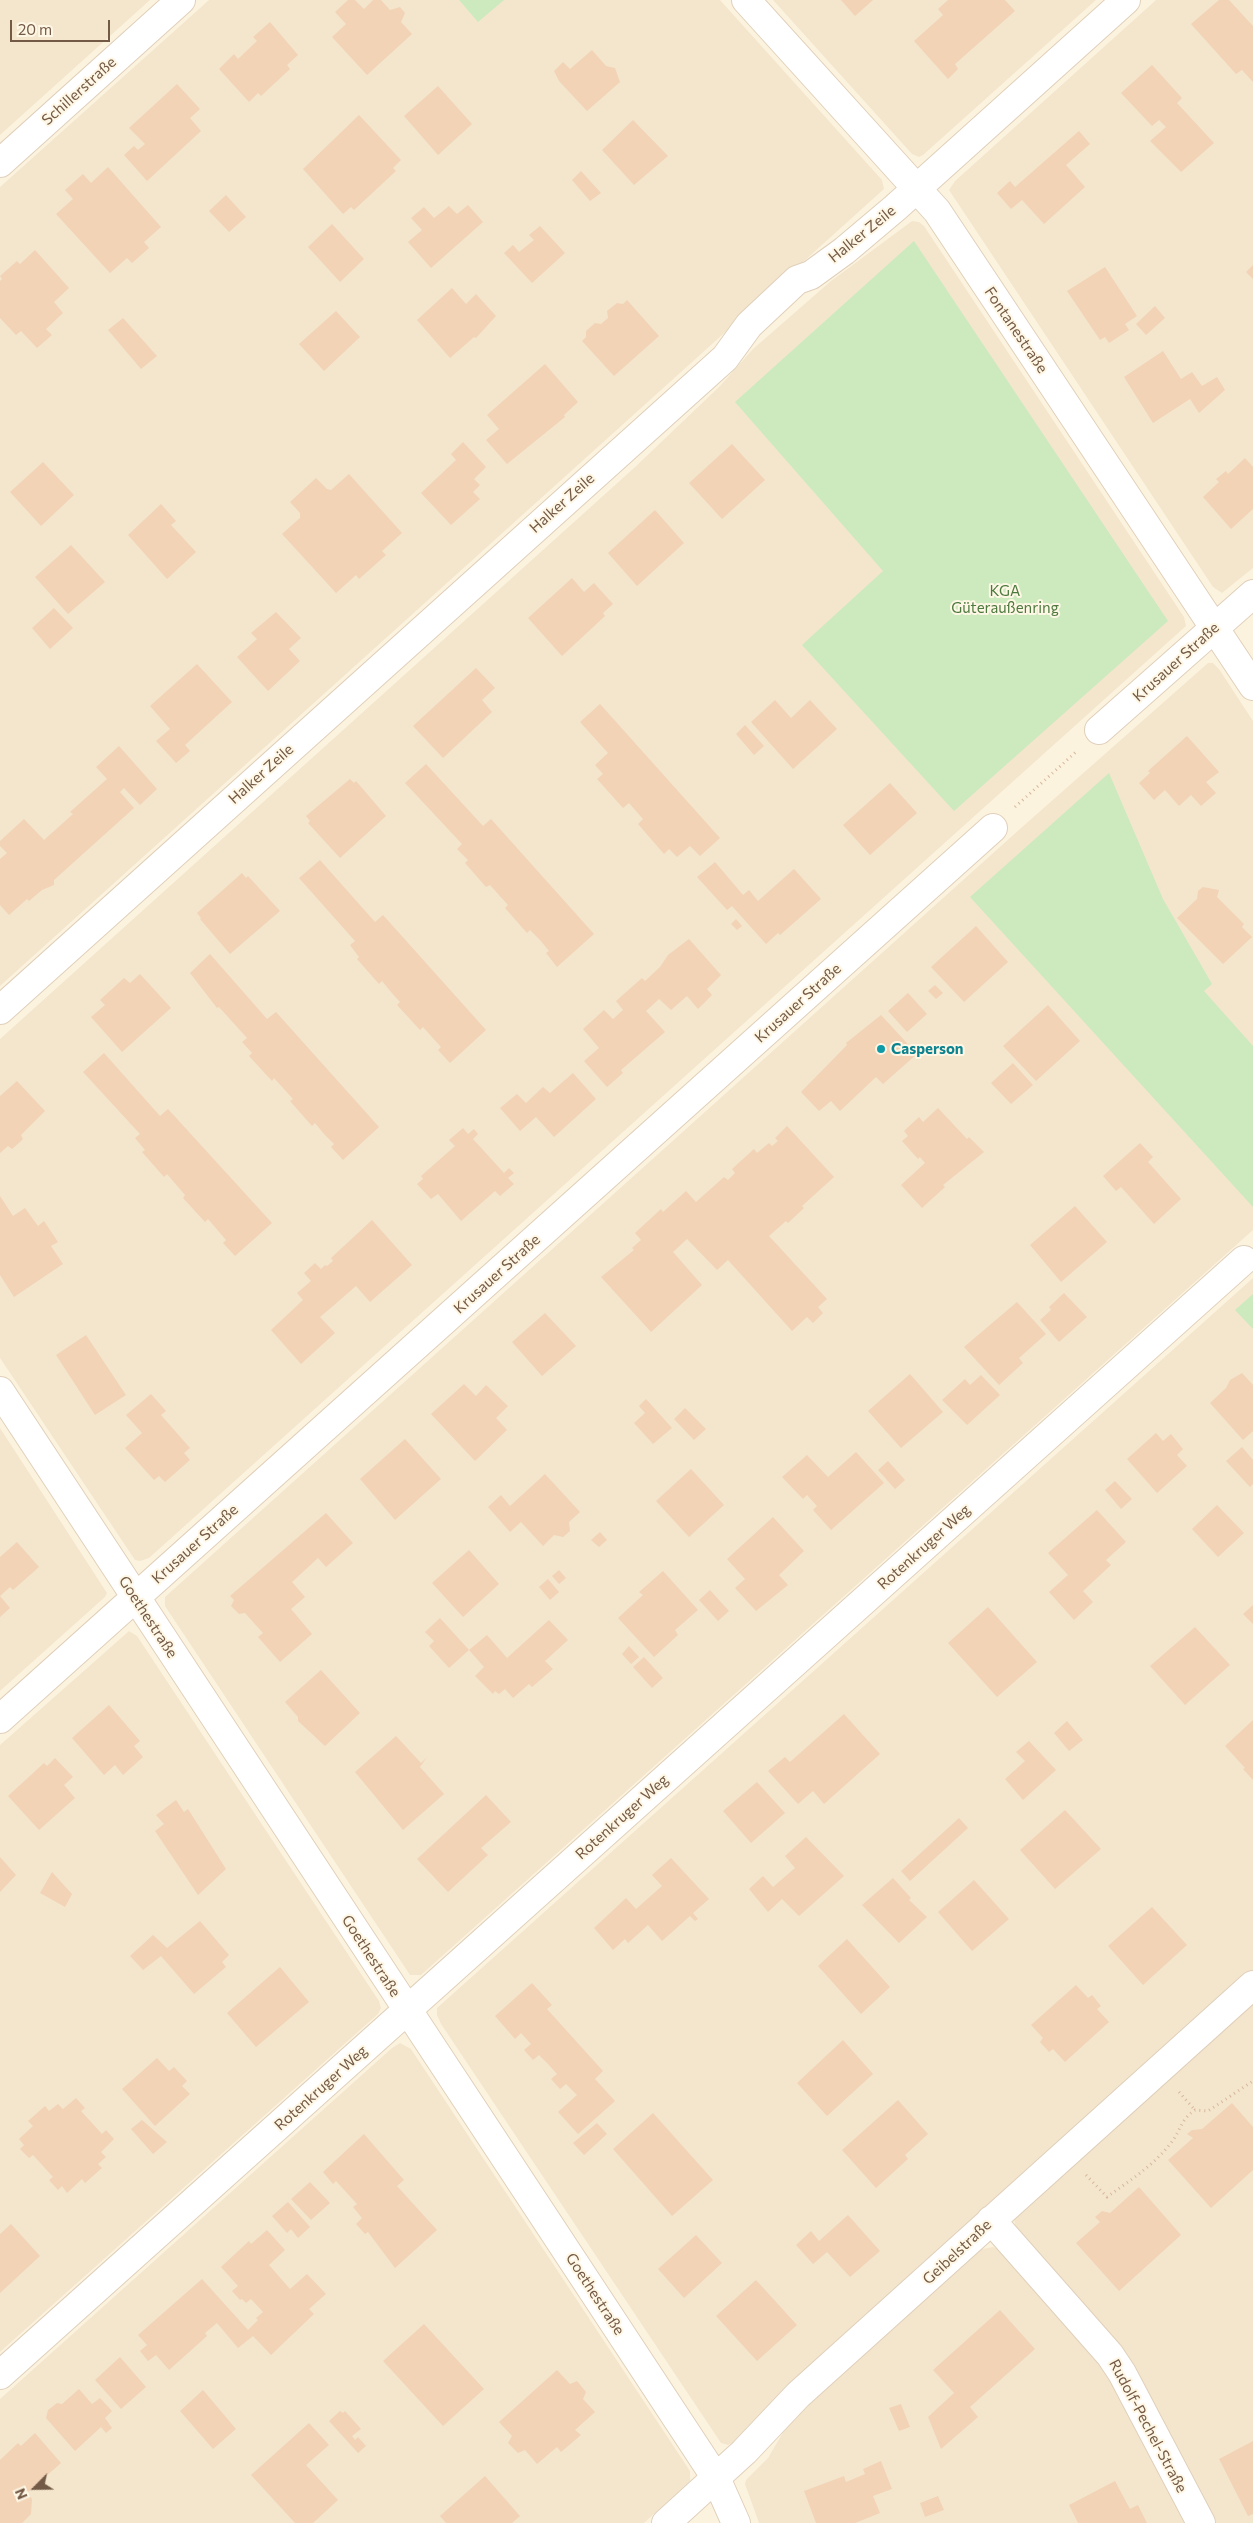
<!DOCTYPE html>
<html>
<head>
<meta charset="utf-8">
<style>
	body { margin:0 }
	#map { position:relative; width:1253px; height:2523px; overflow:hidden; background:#fcf3df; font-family:Commissioner,sans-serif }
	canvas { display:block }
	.north { position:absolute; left:10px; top:2463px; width:50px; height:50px; -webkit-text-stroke:4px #fff7e5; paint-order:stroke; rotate:247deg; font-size:14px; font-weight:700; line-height:20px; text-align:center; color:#735a46 }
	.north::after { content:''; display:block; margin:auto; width:18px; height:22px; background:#735a46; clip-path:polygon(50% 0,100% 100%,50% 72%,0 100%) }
	.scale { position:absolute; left:10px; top:20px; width:100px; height:22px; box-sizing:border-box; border:2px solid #735a46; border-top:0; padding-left:6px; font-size:15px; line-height:18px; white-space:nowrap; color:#735a46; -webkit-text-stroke:4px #fff7e5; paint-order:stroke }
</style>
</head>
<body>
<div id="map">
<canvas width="1253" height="2523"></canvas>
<div class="north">N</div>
<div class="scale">20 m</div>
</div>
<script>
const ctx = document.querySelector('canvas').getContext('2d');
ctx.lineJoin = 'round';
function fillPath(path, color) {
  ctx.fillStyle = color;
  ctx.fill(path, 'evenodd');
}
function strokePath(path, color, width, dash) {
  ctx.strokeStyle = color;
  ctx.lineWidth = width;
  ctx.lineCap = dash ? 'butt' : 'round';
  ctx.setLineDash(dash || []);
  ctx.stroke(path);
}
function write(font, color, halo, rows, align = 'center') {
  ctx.font = font + ' Commissioner,sans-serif';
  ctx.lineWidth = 4;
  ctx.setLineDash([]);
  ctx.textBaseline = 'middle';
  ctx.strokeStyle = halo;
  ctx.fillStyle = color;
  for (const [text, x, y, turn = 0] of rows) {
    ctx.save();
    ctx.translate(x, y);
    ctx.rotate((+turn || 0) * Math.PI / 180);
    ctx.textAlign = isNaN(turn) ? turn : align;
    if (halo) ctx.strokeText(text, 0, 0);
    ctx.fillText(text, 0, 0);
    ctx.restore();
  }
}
const residential = new Path2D(`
	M0 0H150L0 135Z
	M209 0H720L882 180 884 189 0 986V187Z
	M773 0H1096L923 155 919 157 912 154Z
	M1156 0H1253V568L1222 593 1213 587 949 190 955 181Z
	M912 221 919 222 924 226 1184 617 1186 626 149 1558 140 1561 135 1560 0 1358V1039L634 468 720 386 753 349 831 281Z
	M1208 663H1213L1219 669 1253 721V1230L421 1975H410L165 1606V1597L1021 828Z
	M1253 1278V1973L732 2443 728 2445 721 2443 441 2024 437 2015V2008Z
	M0 1428 107 1593 105 1597 0 1691Z
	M129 1631 137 1636 379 2001 381 2008 378 2014 0 2352V1745Z
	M1253 1998V2523H1210L1016 2229 1013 2215Z
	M400 2043 411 2049 690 2471V2481L644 2523H0V2399L392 2048Z
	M993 2247 1005 2251 1099 2353 1191 2523H759L745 2484 746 2480 768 2458 795 2412 970 2256 982 2249Z`);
const green = new Path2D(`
	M459 0H504L478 22Z
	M914 241 1168 621 954 811 802 645 883 571 735 402Z
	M1109 773 1163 899 1212 984 1204 991 1253 1046V1207L970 897Z
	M1253 1294V1329L1235 1310Z`);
const building = new Path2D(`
	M348 0H355L364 9 373 0H381L390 10 400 7 405 13 401 22 412 34 367 75 332 37 346 24 335 12Z
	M841 0H873L855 16Z
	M948 0H1005L1015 11 955 64 958 69 948 79 914 41 943 15 938 9Z
	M1219 0H1229L1253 26V82L1242 70 1236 74 1191 24Z
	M270 22 298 55 287 65 290 69 261 96 258 93 249 102 219 69 234 54 238 59 257 41 253 37Z
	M592 50 606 66 615 68 620 82 587 111 559 81 554 71 563 62 570 69Z
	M1152 65 1182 98 1177 103 1214 143 1181 172 1150 141 1166 127 1159 120 1152 126 1121 93Z
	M177 84 200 109 190 118 201 131 147 181 124 155 134 146 138 150 145 144 129 128Z
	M438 86 472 124 438 155 404 116Z
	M359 115 401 160 393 168 396 171 354 210 351 207 343 214 303 169Z
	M633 120 668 156 634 185 602 150Z
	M1079 131 1090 144 1066 165 1085 187 1044 224 1022 200 1011 209 997 193 1010 181 1015 187Z
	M108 167 161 227 144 242 149 248 132 263 127 258 110 273 56 214 73 199 65 190 83 174 91 183Z
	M581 171 601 193 590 201 572 180Z
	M226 195 246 217 229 232 209 211Z
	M468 205 483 222 431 268 408 242 422 230 411 218 424 207 434 218 449 206 457 214Z
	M332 224 364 259 340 282 308 247Z
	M540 226 565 253 532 283 504 253 513 245 519 252 534 240 529 235Z
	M35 250 69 288 54 302 63 313 46 329 52 335 37 348 21 331 16 335 0 318V281L2 279 0 276 17 261 20 264Z
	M1253 265V279L1246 272Z
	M1105 267 1137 316 1125 324 1129 330 1109 343 1105 337 1100 340 1067 291Z
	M452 288 466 304 476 294 496 316 476 338 474 337 450 358 417 320Z
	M627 300 659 336 614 376 582 341 586 337V331L595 323 601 324 608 318 607 311 617 303 623 304Z
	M1155 306 1165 318 1146 335 1136 324Z
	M336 311 360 337 324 371 299 344Z
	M123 318 157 356 141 369 108 330Z
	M1163 351 1181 379 1192 372 1202 386 1217 377 1225 390 1199 413 1190 399 1153 423 1124 377Z
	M545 364 578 402 564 415 565 417 507 464 486 440 499 429 487 415Z
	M463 442 486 467 474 479 480 485 473 492 480 499 451 525 421 493 456 460 451 454Z
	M732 444 765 480 722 519 689 483Z
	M1245 458 1253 467V509L1231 529 1203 497 1219 482 1216 479 1226 471 1228 474Z
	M43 462 74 495 41 526 10 492Z
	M349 474 402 533 382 551 386 555 359 579 356 575 336 593 282 534 300 518V513L290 502 316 478 327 489 331 490Z
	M161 504 176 521 171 525 196 552 167 579 128 535Z
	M655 510 684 543 637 586 608 553Z
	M71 545 105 582 68 614 35 577Z
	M572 578 584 592 594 583 613 604 603 613 605 616 562 656 528 618Z
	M54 608 73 628 50 649 32 628Z
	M276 612 301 638 289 649 300 661 268 691 237 657 257 639 251 633Z
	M197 664 232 702 185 745 190 751 176 763 156 741 170 729 150 706Z
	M476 668 495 688 482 700 492 712 443 758 413 726Z
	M775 700 791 718 810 700 837 729 793 769 751 722Z
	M600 704 720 838 700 856 690 846 677 857 669 849 664 854 638 824 643 819 629 803 623 808 597 779 603 774 595 765 608 753 580 722Z
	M745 725 764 746 754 755 736 734Z
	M1187 736 1219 772 1206 782 1216 793 1201 806 1191 795 1179 806 1165 790 1154 800 1139 783 1150 773 1148 771Z
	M119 746 157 789 140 805 124 788 120 792 134 808 54 880V885L42 890 29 901 27 899 9 915 0 905V859L7 853 0 846V841L24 819 44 840 73 814 70 812 107 779 96 767Z
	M426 764 483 826 491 819 594 934 557 967 546 953 549 951 540 940 530 930 527 933 505 908 508 905 490 885 486 887 465 863 468 860 457 849 462 844 405 783Z
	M350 779 354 783 356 781 386 816 340 858 308 823 310 821 306 816Z
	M890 783 917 813 870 855 843 825Z
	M320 860 375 922 383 915 486 1030 450 1063 438 1050 441 1047 423 1027 420 1030 397 1005 400 1002 391 992 382 981 379 984 357 959 359 957 350 945 355 941 299 878Z
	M715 862 743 895 749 890 758 901 794 869 821 899 780 935 778 933 766 944 732 906 727 910 697 877Z
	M242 873 246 878 248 876 280 911 230 954 200 919 201 918 197 913Z
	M1203 887 1219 890 1217 897 1244 924 1242 927 1252 937 1223 964 1177 918 1197 899 1198 891Z
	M736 919 742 926 737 930 731 924Z
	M976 926 1008 962 964 1002 931 967Z
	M689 939 721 975 707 989 712 995 698 1009 687 996 671 1010 659 999 646 1011 665 1032 621 1070 623 1073 607 1087 584 1061 599 1048 583 1029 604 1010 613 1019 623 1010 616 1001 642 978 645 981 660 967 668 955Z
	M210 954 267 1019 276 1012 379 1127 343 1160 331 1147 334 1144 324 1134 315 1123 312 1126 290 1101 293 1099 274 1078 272 1081 249 1056 252 1053 242 1042 247 1038 219 1007 217 1008 190 973Z
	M140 974 171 1008 122 1052 91 1017 105 1005 100 1000 124 978 130 983Z
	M935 985 943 993 936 999 928 991Z
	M908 993 927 1014 907 1032 888 1011Z
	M1048 1005 1080 1041 1036 1081 1003 1046Z
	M881 1015 917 1054 883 1084 876 1077 840 1111 831 1101 819 1111 801 1092 847 1045 846 1043Z
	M104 1053 160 1116 168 1109 272 1223 235 1256 223 1243 226 1240 208 1219 205 1222 183 1198 185 1195 167 1174 164 1177 142 1152 145 1150 135 1138 140 1134 83 1072Z
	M1013 1063 1033 1085 1011 1104 991 1083Z
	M573 1073 596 1099 554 1137 536 1117 520 1131 500 1108 517 1094 526 1103 543 1087 550 1093Z
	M17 1081 45 1111 21 1135 23 1139 20 1142 12 1149 8 1146 0 1153V1096Z
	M938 1108 967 1139 969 1137 984 1152 943 1185 945 1187 922 1208 901 1185 925 1163 920 1157 918 1159 902 1141 908 1136 904 1131 919 1117 923 1122Z
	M787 1126 834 1177 802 1206 804 1208 788 1223 786 1221 769 1236 827 1299 818 1307 823 1313 813 1323 807 1317 792 1331 728 1260 717 1270 687 1239 673 1252 702 1285 651 1332 601 1277 634 1250 632 1248 641 1240 635 1233 661 1209 663 1212 686 1191 696 1202 724 1177 728 1180 735 1173 732 1169 754 1149 757 1153 769 1143 772 1146 778 1141 775 1138Z
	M463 1128 468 1134 474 1129 478 1134 473 1139 504 1173 509 1168 514 1173 508 1178 514 1184 500 1196 495 1191 461 1221 438 1194 431 1199 417 1184 423 1179 421 1176 455 1146 449 1140Z
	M1140 1143 1153 1157 1148 1162 1181 1199 1154 1224 1121 1187 1116 1191 1103 1176Z
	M0 1196 13 1216 25 1208 38 1226 44 1221 58 1242 51 1246 63 1264 14 1297 0 1275Z
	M1075 1206 1107 1242 1061 1282 1030 1245Z
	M372 1220 412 1265 370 1302 356 1286 333 1306 320 1317 335 1333 301 1364 271 1330 303 1300 297 1293 311 1281 304 1273 315 1263 321 1269 325 1265 327 1266 333 1261 331 1258Z
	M1064 1293 1087 1317 1059 1342 1040 1320 1051 1310 1049 1307Z
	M1017 1302 1046 1334 1019 1358 1023 1363 999 1385 964 1347Z
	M545 1313 576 1346 542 1376 512 1342Z
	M86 1335 126 1395 95 1415 56 1355Z
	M1242 1373 1253 1385V1431L1243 1440 1210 1403 1226 1388 1230 1380Z
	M910 1374 943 1412 901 1448 868 1411Z
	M981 1375 1000 1395 967 1425 942 1400 965 1379 970 1385Z
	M464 1384 476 1396 486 1385 508 1406 496 1418 507 1430 475 1461 431 1414Z
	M151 1394 166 1411 161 1415 190 1448 184 1453 190 1460 165 1482 159 1476 154 1480 125 1448 142 1433 126 1415Z
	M646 1399 672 1428 653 1444 634 1423 645 1413 639 1406Z
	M685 1408 706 1429 694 1440 674 1419Z
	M1156 1433 1163 1441 1171 1434 1183 1449 1177 1455 1187 1466 1157 1493 1127 1459Z
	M405 1439 441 1479 395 1520 360 1479Z
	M1242 1447 1253 1460V1484L1250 1487 1226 1461Z
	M856 1452 884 1483 831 1530 813 1510 817 1506 807 1495 803 1499 782 1477 807 1455 828 1477Z
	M888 1461 905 1480 895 1489 878 1470Z
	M691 1469 724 1505 689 1537 656 1501Z
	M545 1474 580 1512 569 1522 570 1531 563 1537 554 1535 543 1546 521 1522 510 1532 488 1507 501 1495 510 1506Z
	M1115 1481 1132 1499 1121 1509 1105 1490Z
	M1217 1505 1244 1533 1218 1557 1192 1529Z
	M1097 1510 1126 1542 1106 1560 1111 1565 1083 1591 1093 1602 1074 1620 1049 1592 1068 1575 1048 1553Z
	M326 1513 353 1543 326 1567 318 1558 292 1582 305 1597 291 1609 312 1634 280 1662 258 1637 263 1633 245 1613 239 1614 231 1606 234 1600 230 1596Z
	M773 1517 804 1551 779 1575 788 1585 756 1611 735 1588 745 1579 727 1559Z
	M600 1532 607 1540 599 1547 591 1540Z
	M17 1542 39 1567 13 1590 10 1587 0 1596V1557Z
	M469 1550 499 1584 463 1617 432 1583Z
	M559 1570 566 1578 559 1584 552 1576Z
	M663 1571 698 1610 675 1630 678 1635 654 1657 618 1618 643 1595 639 1592Z
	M548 1579 559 1592 550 1600 539 1587Z
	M710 1590 729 1611 718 1621 699 1600Z
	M0 1596 10 1608 0 1617Z
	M1253 1605V1624L1243 1614Z
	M988 1607 1037 1662 997 1697 948 1643Z
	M440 1618 469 1650 449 1668 429 1646 434 1641 425 1632Z
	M549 1620 568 1640 545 1661 553 1669 532 1687 529 1684 513 1698 505 1689 499 1694 495 1691 493 1694 475 1676 484 1667 469 1650 487 1635 507 1658Z
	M1195 1627 1230 1665 1185 1705 1150 1666Z
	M629 1646 639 1657 631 1664 622 1654Z
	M644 1657 663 1678 652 1688 633 1667Z
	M321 1670 360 1713 325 1746 298 1721V1717L285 1702Z
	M109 1705 140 1741 134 1746 143 1757 123 1775 115 1765 104 1775 72 1738Z
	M844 1714 880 1754 824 1804 813 1791 798 1804 768 1771 785 1757 790 1762Z
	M1253 1720V1780L1243 1769 1245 1768 1225 1746Z
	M1067 1721 1083 1740 1069 1751 1054 1733Z
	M396 1736 421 1763 427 1757 420 1767 444 1794 403 1830 355 1772Z
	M1029 1741 1056 1770 1023 1800 1005 1779 1025 1761 1016 1752Z
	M55 1758 73 1777 64 1785 75 1798 39 1830 8 1796 44 1763 47 1766Z
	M757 1782 785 1813 751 1843 723 1811Z
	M486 1795 511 1822 481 1848 488 1855 448 1892 417 1859Z
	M176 1800 184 1812 188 1809 226 1869 198 1895 155 1831 164 1824 156 1815Z
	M1065 1810 1101 1849 1055 1889 1020 1850Z
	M959 1818 968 1828 910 1881 901 1871Z
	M806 1837 844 1876 799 1916 782 1899 768 1912 749 1889 763 1876 773 1887 795 1868 785 1856Z
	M0 1857 16 1875 0 1892Z
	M671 1858 709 1899 693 1913 698 1919 695 1921 690 1916 662 1941 648 1925 628 1943 625 1939 613 1950 594 1928 626 1898 636 1909 662 1886 652 1875Z
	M52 1872 72 1894 65 1907 40 1893Z
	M893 1878 911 1898 909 1900 927 1917 899 1943 862 1905Z
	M974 1880 1009 1919 972 1951 938 1912Z
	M1152 1907 1187 1945 1143 1985 1108 1946Z
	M200 1921 229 1955 222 1962 226 1967 194 1994 161 1956 143 1970 130 1956 153 1935 167 1948Z
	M847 1939 890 1987 861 2014 818 1966Z
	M280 1967 309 2002 256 2047 227 2013Z
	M532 1983 552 2005 547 2009 603 2071 595 2079 615 2101 578 2134 558 2112 577 2095 566 2084 560 2089 551 2079 557 2074 548 2064 539 2055 533 2060 524 2050 531 2044 521 2033 515 2039 495 2016Z
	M1076 1985 1088 1998 1092 1995 1101 2006 1097 2009 1109 2022 1065 2062 1053 2049 1049 2052 1040 2042 1043 2038 1031 2025Z
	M843 2040 873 2074 827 2116 797 2083Z
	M157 2058 169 2071 174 2067 187 2081 182 2086 190 2094 155 2126 122 2089Z
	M76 2098 85 2108 81 2111 102 2134 106 2130 114 2139 101 2152 106 2157 98 2164 102 2168 85 2183 82 2179 67 2193 62 2186 58 2190 49 2180 53 2177 33 2155 29 2158 20 2149 24 2145 19 2139 33 2126 28 2121 45 2106 49 2111 58 2104 63 2109Z
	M898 2100 928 2134 905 2155 908 2159 876 2188 842 2150Z
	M1232 2103 1253 2127V2170L1211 2208 1168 2160 1193 2138 1187 2134 1192 2130 1202 2129Z
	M653 2113 713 2180 672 2216 613 2149Z
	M142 2120 167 2142 153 2154 131 2129Z
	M597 2123 607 2134 584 2155 573 2143Z
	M364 2134 404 2180 397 2186 437 2230 395 2268 368 2232 365 2234 356 2224 362 2218 353 2207 357 2204 336 2181 333 2184 323 2172Z
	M310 2182 330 2203 311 2220 291 2199Z
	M1139 2187 1181 2235 1119 2291 1076 2243 1100 2222 1095 2217 1102 2211 1110 2213Z
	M288 2202 310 2227 298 2238 291 2229 287 2233 272 2216Z
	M848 2215 880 2251 850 2277 827 2252 813 2264 796 2245 811 2231 819 2241Z
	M11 2224 40 2256 0 2293V2234Z
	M267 2230 285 2250 269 2265 290 2289 307 2274 326 2294 309 2309 314 2314 271 2355 253 2336 238 2348 217 2323 205 2333 207 2336 169 2370 156 2355 148 2361 140 2351 147 2345 138 2335 202 2279 248 2330 258 2320 256 2318 263 2312 251 2299 246 2303 242 2299 240 2300 232 2291 238 2286 221 2267 249 2241 251 2244Z
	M696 2235 722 2263 684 2298 658 2269Z
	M756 2280 797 2325 757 2361 716 2316Z
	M1000 2310 1035 2349 970 2407 978 2417 941 2449 928 2417 954 2393 933 2370Z
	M424 2324 484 2389 443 2426 383 2361Z
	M120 2357 146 2387 121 2409 95 2380Z
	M557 2370 570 2384 577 2381 586 2392 583 2399 595 2412 575 2430 581 2435 561 2452 557 2447 537 2464 525 2450 518 2453 508 2443 512 2436 499 2422Z
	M79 2389 92 2404 100 2398 112 2411 105 2418 112 2428 106 2433 101 2427 75 2451 46 2418 48 2410 57 2403 62 2404Z
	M203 2390 236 2429 213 2449 180 2411Z
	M901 2404 910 2427 899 2431 889 2408Z
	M340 2411 343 2413 345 2411 361 2429 352 2436 355 2440 358 2437 366 2446 358 2453 329 2421Z
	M309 2423 329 2445 306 2465 338 2500 313 2523H295L251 2475Z
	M35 2433 61 2463 27 2493 32 2499 31 2514 22 2523H0V2460L18 2443 21 2446Z
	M1253 2441V2514L1248 2516 1219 2459Z
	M881 2461 892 2489 873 2496 880 2513 855 2523H816L804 2491 844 2476 846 2482 865 2474 863 2469Z
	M485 2476 520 2516 512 2523H446L440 2516Z
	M1115 2481 1130 2509 1138 2505 1147 2523H1078L1069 2505Z
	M938 2496 944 2510 925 2517 920 2503Z`);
const path = new Path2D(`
	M1015 807 1077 751
	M1179 2092 1195 2110
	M1086 2175 1107 2197C1129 2181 1153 2166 1170 2144 1181 2131 1180 2120 1195 2110L1208 2111 1253 2081`);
const minor = new Path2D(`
	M746 0 937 211 1253 686
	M0 163 181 0
	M1099 730 1253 594
	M0 1010 725 358 749 325 797 280 811 275 844 251 895 208 1126 0
	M0 1391 716 2478 736 2523
	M0 1719 993 828
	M991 2220 1110 2355 1122 2373 1201 2523
	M0 2375 1244 1260
	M666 2523 744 2452 798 2395 1253 1985`);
const markers = [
	[881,1049,5,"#0f9aa8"]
];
const streetNames = [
	["Schillerstraße",79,91,-42],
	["Halker Zeile",862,234,-39],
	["Fontanestraße",1016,330,56],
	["Halker Zeile",562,503,-42],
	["Krusauer Straße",1176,662,-42],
	["Halker Zeile",261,774,-42],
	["Krusauer Straße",798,1003,-42],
	["Krusauer Straße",497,1274,-42],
	["Krusauer Straße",195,1544,-42],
	["Rotenkruger Weg",924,1547,-42],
	["Goethestraße",148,1617,57],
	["Rotenkruger Weg",622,1817,-42],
	["Goethestraße",371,1956,57],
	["Rotenkruger Weg",321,2088,-42],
	["Geibelstraße",957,2252,-43],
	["Goethestraße",595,2294,57],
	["Rudolf-Pechel-Straße",1148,2426,62]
];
const parkNames = [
	["KGA",1005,591],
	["Güteraußenring",1005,608]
];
const cultureNames = [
	["Casperson",891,1049]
];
fillPath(residential, '#f4e6cd');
fillPath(green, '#cceabe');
fillPath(building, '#f2d3b6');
strokePath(minor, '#e0d0bb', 30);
strokePath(path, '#d6b79a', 3, [1, 4]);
strokePath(minor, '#fff', 28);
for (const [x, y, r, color] of markers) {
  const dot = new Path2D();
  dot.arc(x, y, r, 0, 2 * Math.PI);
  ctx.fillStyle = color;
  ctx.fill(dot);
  strokePath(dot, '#fff7e5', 2);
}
write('15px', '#735a46', '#fff7e5', streetNames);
write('15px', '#4b793e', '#fff7e5', parkNames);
write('bold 15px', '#0d838f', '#fff7e5', cultureNames, 'left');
</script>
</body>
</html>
